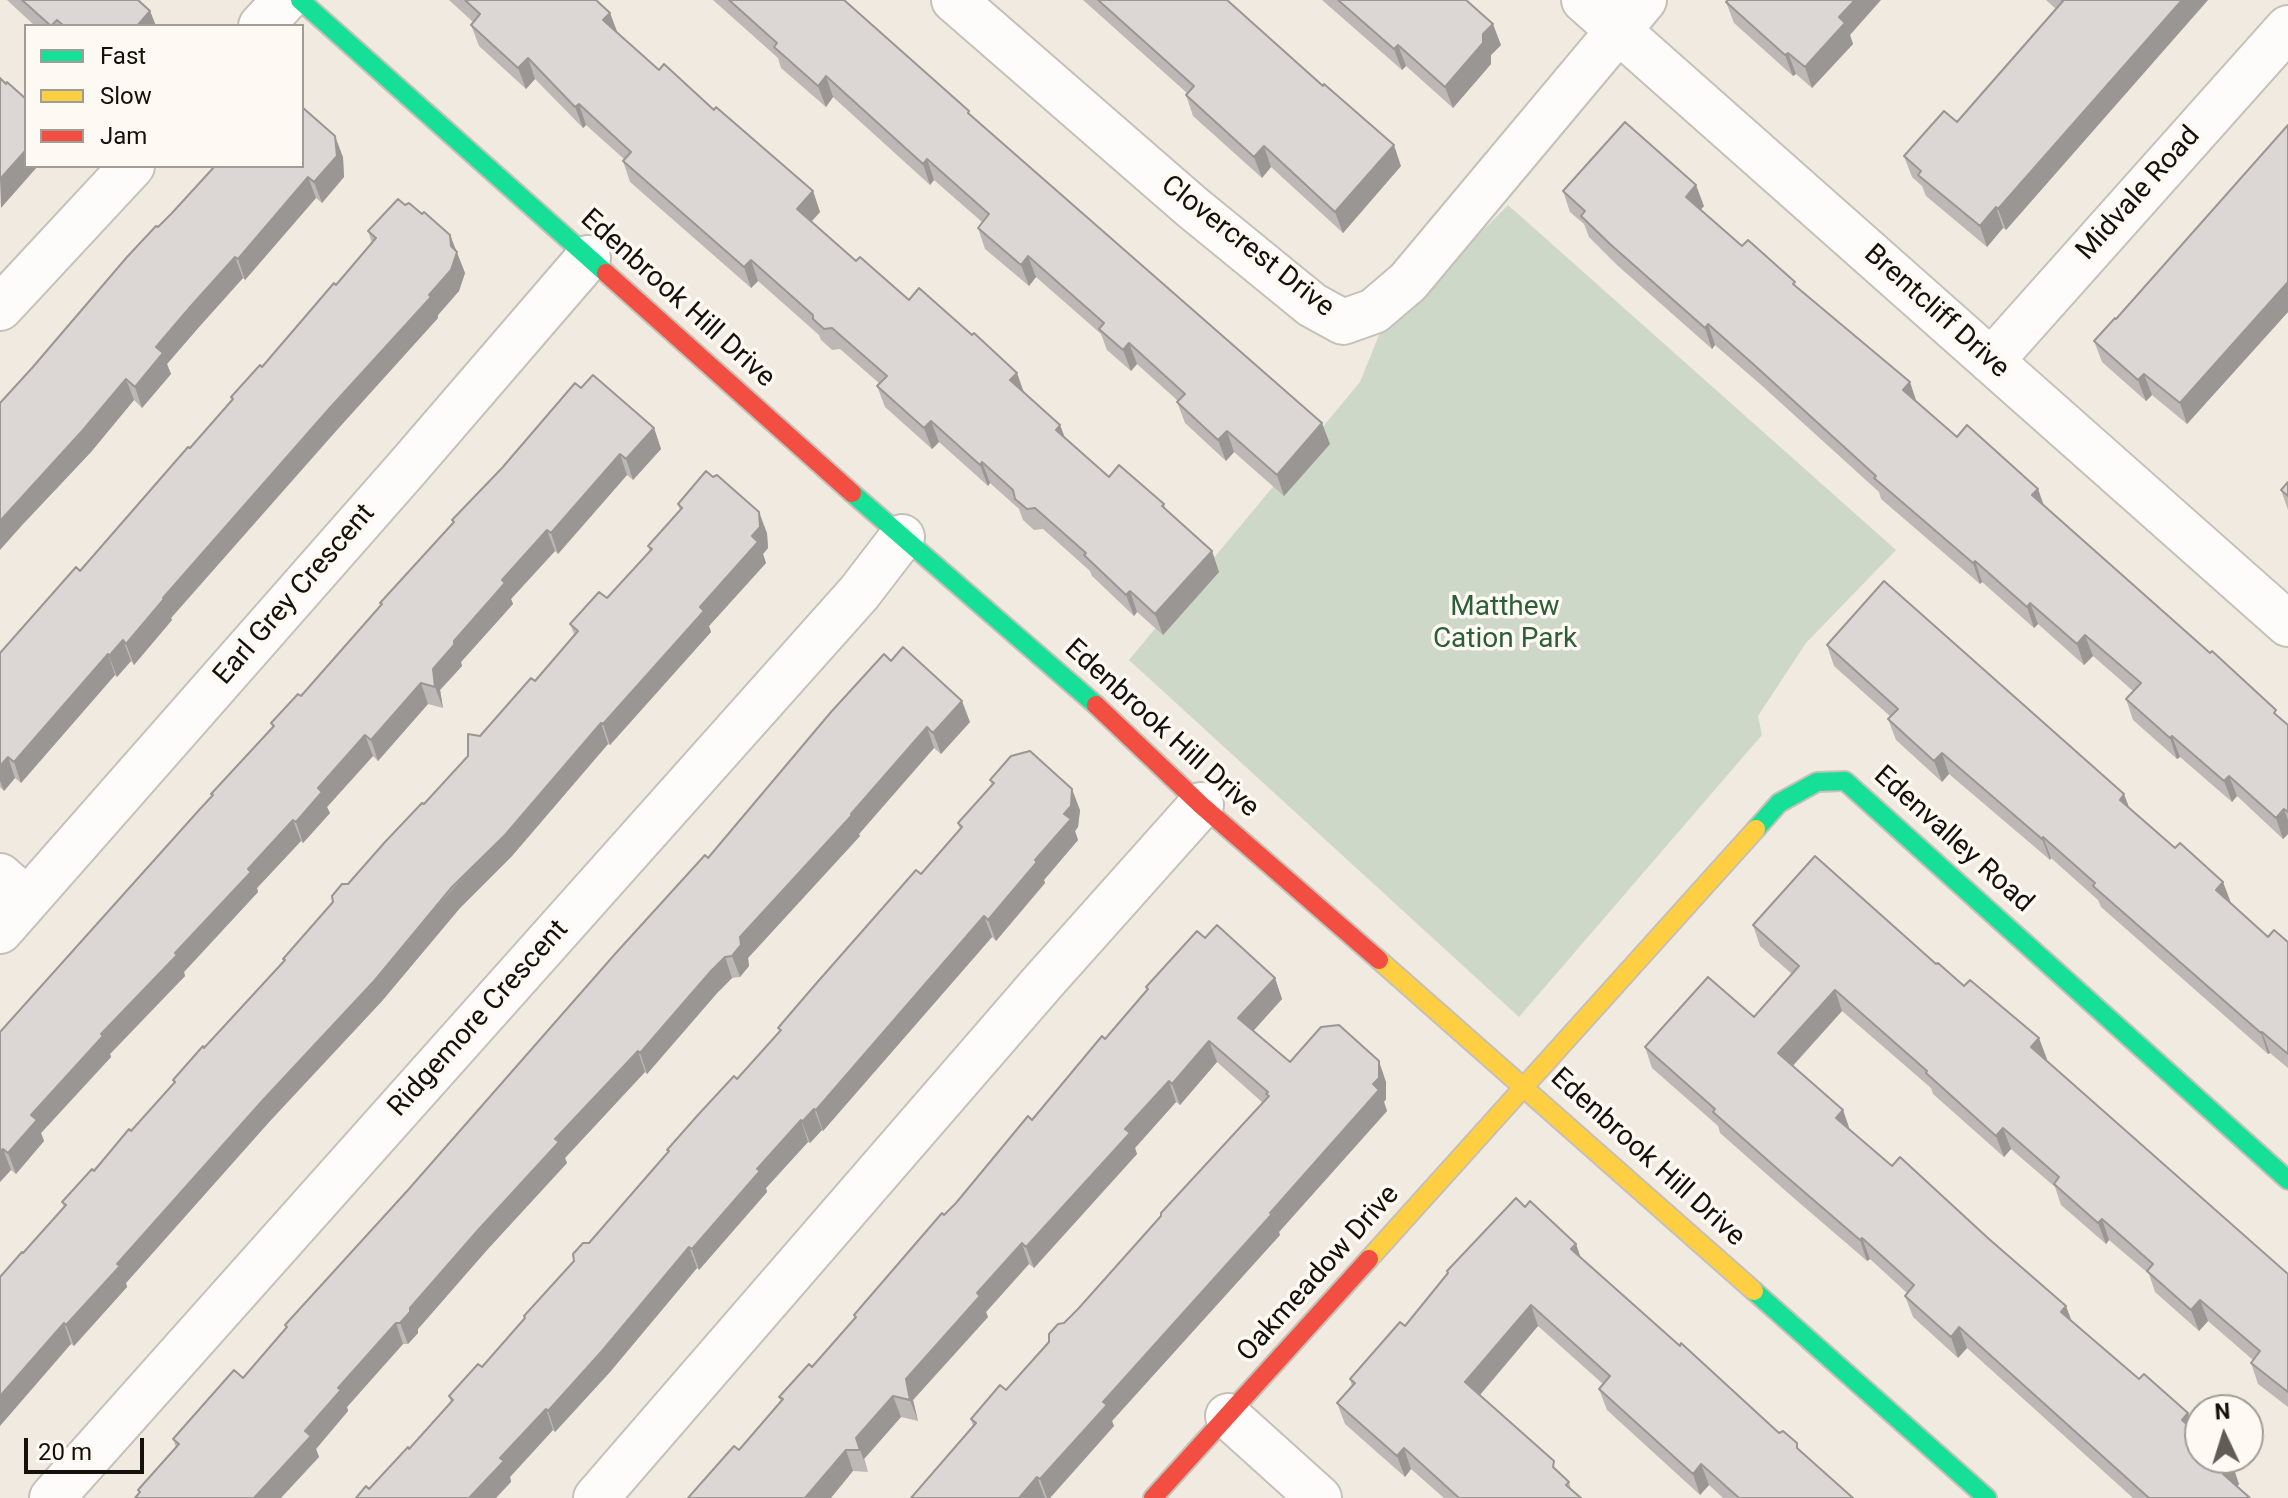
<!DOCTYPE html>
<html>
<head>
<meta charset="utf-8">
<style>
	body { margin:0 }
	#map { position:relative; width:2288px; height:1498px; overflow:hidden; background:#f1eae0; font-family:Roboto,sans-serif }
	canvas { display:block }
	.legend { position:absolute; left:24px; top:24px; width:280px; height:144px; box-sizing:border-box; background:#fef9f3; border:2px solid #a09c96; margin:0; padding:10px 14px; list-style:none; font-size:24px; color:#14100a }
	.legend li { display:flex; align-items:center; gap:16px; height:40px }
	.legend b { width:40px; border:2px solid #a09c96 }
	.north { position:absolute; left:2184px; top:1394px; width:80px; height:80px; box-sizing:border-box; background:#fef9f3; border:2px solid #a09c96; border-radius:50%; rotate:356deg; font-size:22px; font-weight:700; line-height:32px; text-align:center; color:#14100a }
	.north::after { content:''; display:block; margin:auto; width:28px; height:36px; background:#615c55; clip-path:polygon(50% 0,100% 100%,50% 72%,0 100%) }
	.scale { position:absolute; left:24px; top:1438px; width:120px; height:36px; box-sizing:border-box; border:4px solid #14100a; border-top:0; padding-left:10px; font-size:24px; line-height:28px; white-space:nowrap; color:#14100a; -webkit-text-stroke:6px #fef9f3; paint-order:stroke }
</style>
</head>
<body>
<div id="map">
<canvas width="2288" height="1498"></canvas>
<ul class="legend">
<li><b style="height:10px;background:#16e098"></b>Fast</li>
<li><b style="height:10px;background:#ffcf43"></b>Slow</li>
<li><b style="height:10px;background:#f24e42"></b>Jam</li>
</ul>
<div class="north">N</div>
<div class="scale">20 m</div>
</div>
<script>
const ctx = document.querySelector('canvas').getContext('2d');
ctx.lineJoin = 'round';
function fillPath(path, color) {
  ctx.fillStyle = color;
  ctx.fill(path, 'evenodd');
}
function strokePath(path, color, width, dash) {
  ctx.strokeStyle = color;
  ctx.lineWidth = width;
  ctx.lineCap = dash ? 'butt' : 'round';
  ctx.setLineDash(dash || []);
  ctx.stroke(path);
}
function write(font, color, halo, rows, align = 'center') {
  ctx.font = font + ' Roboto,sans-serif';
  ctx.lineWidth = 7;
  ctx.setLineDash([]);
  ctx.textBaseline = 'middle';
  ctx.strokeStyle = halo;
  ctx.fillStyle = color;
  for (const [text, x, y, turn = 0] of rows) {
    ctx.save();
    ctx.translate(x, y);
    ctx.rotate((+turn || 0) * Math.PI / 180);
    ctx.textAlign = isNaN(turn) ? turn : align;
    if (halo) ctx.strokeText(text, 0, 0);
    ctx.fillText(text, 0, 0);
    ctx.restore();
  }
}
const green = new Path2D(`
	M1508 205 1896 550 1806 643 1758 716 1762 735 1519 1017 1129 660 1360 382 1379 335Z`);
const street = new Path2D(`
	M954 0 1192 207 1312 305 1343 322 1374 311 1408 282 1644 0
	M1584 0 2288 624
	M261 26 285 0
	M0 308 132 166
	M1991 361 2288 28
	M0 876 27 900
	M0 931 408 467 588 258
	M1228 1416 1319 1498
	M52 1498 859 593 902 537
	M596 1498 1043 982 1201 805`);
const fast = new Path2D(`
	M300 0 606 273
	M852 493 1096 705
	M1756 829 1779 803 1817 782 1845 781 2288 1180
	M1754 1291 1987 1498`);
const slow = new Path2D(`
	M1379 960 1754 1291
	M1369 1259 1756 829`);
const jam = new Path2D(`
	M606 273 852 493
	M1096 705 1201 805 1379 960
	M1153 1498 1369 1259`);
const wall = new Path2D(`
	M7 0H138L150 11 156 26H35Z
	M449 0H596L610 13 617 33 659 70 714 110 813 191 820 212 811 222 856 261 909 300 1017 373 1024 392 1060 425 1065 438 1109 477 1164 504 1166 510 1212 551 1219 572 1163 635 1137 612 1134 616 1092 576 1090 571 1043 529 1034 530 1023 520 1019 509 990 483 988 486 939 442 932 449 885 407 877 386 880 384 840 349 832 350 821 340 819 335 758 281 751 288 630 182 623 161 624 159 586 125 583 128 535 79 526 89 479 46 471 25 473 22Z
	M713 0H844L1330 444 1284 496 1234 452 1226 461 1185 423 1177 402 1178 401 1137 364 1131 371 1107 350 1101 334 1036 277 1029 286 985 249 978 228 982 222 934 180 930 185 833 97 826 107 781 68 778 58Z
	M1083 0H1227L1401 166 1343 233 1271 167 1262 178 1193 116 1186 95 1187 93Z
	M1322 0H1466L1501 45 1491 55V64L1453 108 1406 66 1402 70Z
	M2046 0H2208L2006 230 2003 228 1987 247 1926 196 1922 186 1912 177 1904 156 1957 122 2056 9Z
	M1726 2 1850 35 1853 44 1812 88 1796 74 1793 76 1734 23Z
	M2288 125V312L2187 424 2152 395 2146 401 2102 362 2094 341 2116 319Z
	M343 157 344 177 322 203 316 198 245 280 243 278 199 327 167 364 171 374 142 408 134 400 91 452 24 523 32 368 158 227 172 213Z
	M1563 191 1704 206 1700 210 1742 246 1796 286 1917 402 1957 437 2038 489 2044 505 2288 725V834L2283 839 2237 796 2232 802 2180 757 2177 759 2133 720 2126 699 2133 691 2093 656 2084 665 2038 624 2034 628 1982 582 1980 584 1881 499 1879 492 1760 384 1715 345 1712 349 1617 265 1589 237 1584 224 1570 212Z
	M405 205 422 214 450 235 465 273 459 291 438 315V318L336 431 171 618 172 620 134 665 131 661 117 677 115 675 21 783 15 778 4 791 0 787V653L80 571 233 400 231 397 262 367 336 285 372 243 368 231Z
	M581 388 654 428 661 449 633 480 627 475 558 554 555 551 511 599 513 604 461 662 462 666 440 690 443 708 428 704 378 761 373 756 327 807 330 813 303 843 301 841 257 888 258 892 184 972 185 976 110 1054 111 1057 41 1133 44 1141 16 1174 11 1170 0 1182V1032L212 796 211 794 272 727 271 723 301 696 381 605 380 603 453 522 452 520Z
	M2288 482V510L2281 490Z
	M678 504 767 533 768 548 763 554 766 563 709 626 711 632 610 745 608 744 512 856 460 908 382 1001 270 1121 126 1283 127 1287 74 1346 71 1344 23 1253 64 1207 62 1202 131 1131 174 1084 173 1080 284 961 283 959 348 884 468 756 480 736 535 681 575 636 570 624 607 598 650 552 648 546 680 510Z
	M1827 645 2129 808 2175 848 2223 882 2230 903 2268 937 2288 942V1068L2270 1053 2268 1054 2101 907 2098 900 2051 858 2050 860 1949 774 1942 782 1896 740 1888 719 1891 717 1834 666Z
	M891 661 970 722 941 754 934 748 859 834 860 836 748 958 749 966 740 977 732 978 718 992 647 1074 645 1072 565 1158 567 1163 487 1250 418 1329V1333L408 1344H403L347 1407 348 1411 316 1449 319 1457 139 1493 138 1490 176 1447 173 1439 243 1378 286 1328 285 1325 708 858Z
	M990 780 1080 810 1078 827 1075 831 1078 840 1044 880 1045 883 996 941 992 937 823 1131 822 1130 810 1143 808 1142 766 1188 767 1192 699 1270 697 1268 610 1372 555 1432 553 1430 510 1477 511 1482 369 1489 409 1449 451 1402 449 1396 482 1367 524 1318V1316L574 1261 589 1243 668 1152 667 1150 737 1079 780 1031 778 1028 921 874 960 829 958 823 992 785Z
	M1753 925 1936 964 2047 1059 2046 1060 2288 1274V1407L2258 1384 2251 1363 2253 1360 2208 1321 2199 1331 2155 1292 2149 1274 2109 1240 2106 1244 2061 1205 2055 1187 2011 1149 2004 1157 1933 1094 1931 1088 1842 1011 1793 1066 1843 1110 1850 1130 2072 1322 2195 1432 2239 1484 2237 1487 2250 1498H2133L1967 1348 1958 1358 1913 1317 1905 1296 1907 1293 1870 1259 1867 1261 1788 1193 1720 1133 1718 1126 1652 1068 1645 1047 1754 1017 1792 974 1760 946Z
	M1205 938 1275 978 1282 999 1253 1031 1290 1062 1386 1082V1099L1384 1102 1387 1111 1279 1232 1280 1235 1112 1421 1114 1426 1050 1498H911L973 1426 971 1419 1006 1390 1064 1323 1078 1309 1263 1103 1217 1062 1180 1105 1176 1102 1135 1148 1137 1154 1034 1268 1029 1264 986 1312 988 1317 913 1400 918 1421 901 1417 864 1459 868 1472 853 1471 739 1450 781 1401 779 1397 812 1367 855 1319 854 1315 1105 1039 1147 990 1146 987Z
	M1525 1207 1576 1244 1581 1258 1853 1498H1723L1709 1485 1700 1495 1607 1410 1599 1389 1603 1384 1538 1326 1480 1395 1569 1482 1571 1489 1581 1498H1444L1411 1469 1405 1477 1345 1424 1337 1403 1352 1386 1350 1379 1405 1326 1448 1274 1447 1271Z`);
const shadedWall = new Path2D(`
	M1855 0H1881L1850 35 1853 44 1812 88 1805 67 1839 17Z
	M2182 0H2208L2006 230 1998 209Z
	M150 11 156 26H137Z
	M610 13 618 34 603 20Z
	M1493 24 1501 45 1491 55V64L1453 108 1445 87 1483 34Z
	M1398 45 1406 66 1402 70 1394 49Z
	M1788 53 1796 74 1793 76 1785 55Z
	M528 58 535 79 526 89 518 68Z
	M826 76 833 97 826 107 818 86Z
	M579 104 586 125 583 128 575 107Z
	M335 136 343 157 344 177 322 203 314 182Z
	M1394 145 1401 166 1343 233 1335 212Z
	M1264 146 1271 167 1262 178 1254 157Z
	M26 150V166H38L1 208 0 179Z
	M927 159 934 180 930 185 923 164Z
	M308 177 316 198 245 280 238 259Z
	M1696 185 1704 206 1694 218 1686 197Z
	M813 191 820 212 804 230 797 209Z
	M1996 207 2003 228 1987 247 1980 226Z
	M450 235 465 273 459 291 438 315V318L336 431 171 618 172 620 134 665 126 644 163 598 429 295 451 246Z
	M1028 256 1036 277 1029 286 1021 265Z
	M235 257 243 278 199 327 167 364 171 374 142 408 135 387 156 347 191 306Z
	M751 260 758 281 751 288 744 267Z
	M2288 282V312L2187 424 2180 403Z
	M1708 324 1715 345 1712 349 1705 328Z
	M1129 343 1137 364 1131 371 1123 350Z
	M1017 373 1024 394 1010 380Z
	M2144 374 2152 395 2146 401 2138 380Z
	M126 379 134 400 91 452 24 523 0 550V521Z
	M1910 382 1917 403 1903 390Z
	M931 421 939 442 932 449 924 428Z
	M1322 423 1330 444 1284 496 1277 475Z
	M1060 425 1068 446 1056 430Z
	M654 428 661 449 633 480 626 459Z
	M1227 431 1234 452 1226 461 1218 440Z
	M620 454 627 475 558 554 551 533Z
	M982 462 990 483 988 486 980 465Z
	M2038 489 2045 510 2032 495Z
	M759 512 767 533 768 548 763 554 766 563 709 626 711 632 610 745 603 724 700 607 752 536Z
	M547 530 555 551 511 599 513 604 461 662 462 666 440 690 443 708 435 687 433 669 502 580Z
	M1212 551 1219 572 1163 635 1155 614Z
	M1975 561 1982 582 1980 584 1973 563Z
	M1130 591 1137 612 1134 616 1126 595Z
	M2030 603 2038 624 2034 628 2027 607Z
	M2085 635 2093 656 2084 665 2077 644Z
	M123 640 131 661 117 677 109 656Z
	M108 654 115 675 21 783 14 762Z
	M421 683 428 704 378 761 371 740Z
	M962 701 970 722 941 754 933 733Z
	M601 723 608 744 512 856 460 908 382 1001 270 1121 126 1283 127 1287 74 1346 66 1325 117 1264Z
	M927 727 934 748 859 834 860 836 748 958 749 966 740 977 732 956 740 937 851 814Z
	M365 735 373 756 327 807 330 813 303 843 296 822 318 788Z
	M2172 736 2180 757 2177 759 2170 738Z
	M1942 753 1949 774 1942 782 1934 761Z
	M8 757 15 778 4 791 0 781V766Z
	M2229 776 2237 796 2232 802 2224 781Z
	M1072 789 1080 810 1078 827 1075 831 1078 840 1044 880 1045 883 996 941 988 920 1035 860Z
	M2124 794 2132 815 2120 800Z
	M2284 809 2288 820V834L2283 839 2276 818Z
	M293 820 301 841 257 888 258 892 184 972 185 976 110 1054 111 1057 41 1133 44 1141 16 1174 8 1153 31 1115 248 869Z
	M2043 837 2051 858 2050 860 2042 839Z
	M2223 882 2231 903 2216 890Z
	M984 916 992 937 823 1131 816 1110Z
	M725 957 732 978 718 992 647 1074 640 1053 711 971Z
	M1275 978 1282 999 1246 1039 1238 1018Z
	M1835 990 1842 1011 1785 1074 1778 1053Z
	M2262 1032 2270 1053 2268 1054 2261 1033Z
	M2039 1038 2047 1059 2039 1068 2031 1047Z
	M1209 1041 1217 1062 1180 1105 1172 1084Z
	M638 1051 645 1072 565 1158 567 1163 487 1250 418 1329V1333L408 1344 400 1323 410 1308 555 1139Z
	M1379 1061 1386 1082V1099L1384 1102 1387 1111 1279 1232 1280 1235 1112 1421 1114 1426 1050 1498H1047L1040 1479 1103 1402 1270 1213 1373 1084Z
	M1169 1081 1176 1102 1135 1148 1137 1154 1034 1268 1026 1247 1125 1129Z
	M814 1109 822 1130 810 1143 802 1122Z
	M1843 1110 1850 1131 1836 1118Z
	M801 1120 808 1142 766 1188 767 1192 699 1270 692 1249 757 1169Z
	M2003 1128 2011 1149 2004 1157 1996 1136Z
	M3 1149 11 1170 0 1182V1152Z
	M2102 1219 2109 1240 2106 1244 2098 1223Z
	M1862 1238 1870 1259 1867 1261 1860 1240Z
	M1022 1243 1029 1264 986 1312 988 1317 913 1400 918 1421 910 1400 906 1379 977 1293Z
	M1576 1244 1583 1265 1571 1249Z
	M689 1247 697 1268 610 1372 555 1432 548 1411Z
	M2200 1300 2208 1321 2199 1331 2191 1310Z
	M1531 1305 1538 1326 1473 1403 1465 1382Z
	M2066 1306 2074 1327 2061 1312Z
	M64 1323 71 1344 0 1426V1396Z
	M396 1323 403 1344 347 1407 348 1411 316 1449 319 1457 281 1498H254L338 1388Z
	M1959 1327 1967 1348 1958 1358 1951 1337Z
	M893 1396 901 1417 864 1459 868 1472 856 1438Z
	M546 1409 553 1430 510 1477 511 1482 496 1498H469L500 1458Z
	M2188 1413 2196 1434 2182 1420Z
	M1404 1448 1411 1469 1405 1477 1397 1456Z
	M846 1450 853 1471 831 1498H805Z
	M2232 1463 2239 1484 2230 1495 2223 1474Z
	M1701 1464 1709 1485 1700 1495 1693 1474Z
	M1037 1477 1045 1498H1019Z`);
const building = new Path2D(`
	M22 0H138L150 11 137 26H64L57 20 51 26Z
	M465 0H596L610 13 603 20 659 70 664 64 714 110 716 107 813 191 797 209 856 261 860 257 909 300 919 288 972 335 974 333 1017 373 1010 380 1060 425 1056 430 1109 477 1119 465 1164 504 1162 506 1212 551 1155 614 1130 591 1126 595 1084 555 1086 553 1035 508 1027 509 1015 499 1013 490 982 462 980 465 931 421 924 428 877 386 887 376 832 328 824 329 813 319V315L751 260 744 267 623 161 631 152 579 104 575 107 528 58 518 68 471 25 480 14Z
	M729 0H844L969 111 968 113 1322 423 1277 475 1227 431 1218 440 1177 402 1185 394 1129 343 1123 350 1099 329 1104 323 1028 256 1021 265 978 228 989 214 927 159 923 164 826 76 818 86 774 47 777 43Z
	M1098 0H1227L1323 86 1324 84 1394 145 1335 212 1264 146 1254 157 1186 95 1194 86Z
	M1338 0H1466L1493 24 1483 34V43L1445 87 1398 45 1394 49Z
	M1728 0H1855L1839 17 1845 23 1805 67 1788 53 1785 55 1726 2Z
	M2062 0H2182L1998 209 1996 207 1980 226 1918 175 1921 171 1904 156 1944 111 1957 122 2063 1Z
	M0 78 6 84 7 82 26 99V150L0 179Z
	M302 107 335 136 337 156 314 182 308 177 238 259 235 257 191 306 156 347 163 353 135 387 126 379 83 430 0 521V403L32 368 127 257 156 226 158 227 172 213 215 166H302Z
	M1625 122 1696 185 1686 197 1742 246 1748 240 1795 282 1793 284 1910 382 1903 390 1957 437 1967 425 2038 489 2032 495 2210 653 2212 651 2276 710 2274 713 2288 725V812L2284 809 2276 818 2229 776 2224 781 2172 736 2170 738 2126 699 2141 683 2085 635 2077 644 2030 603 2027 607 1975 561 1973 563 1874 478 1876 476 1752 363 1708 324 1705 328 1610 244 1581 216 1585 211 1563 191Z
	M2288 125V282L2180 403 2144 374 2138 380 2094 341 2115 318 2116 319Z
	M398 199 405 205 409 203 422 214 424 212 450 235 451 246 457 252 451 270 429 295 431 297 328 410 163 598 164 599 126 644 123 640 109 656 108 654 14 762 8 757 0 766V653L76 567 80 571 188 447 190 448 233 399 231 397 260 365 262 367 334 283 336 285 376 238 368 231Z
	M593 375 654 428 626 459 620 454 551 533 547 530 502 580 505 583 454 641V645L433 669 435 687 421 683 371 740 365 735 318 788 322 792 296 822 293 820 248 869 251 872 175 953 177 955 101 1034 103 1036 31 1115 37 1120 8 1153 3 1149 0 1152V1032L200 809 213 795 211 794 274 726 271 723 298 694 301 696 382 604 380 603 454 522 452 520 502 468 575 383 581 388Z
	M706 471 713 477 717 475 759 512 760 527 752 536 758 542 700 607 704 611 603 724 601 723 505 835 452 887 375 980 263 1100 117 1264 120 1266 66 1325 64 1323 0 1396V1277L22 1252 23 1253 66 1205 62 1202 92 1169 94 1171 129 1129 131 1131 175 1082 173 1080 203 1046 204 1048 285 960 283 959 333 902 332 896 342 884H348L385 842 422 803 424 804 468 756V734L480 736 531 678 535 681 578 631 570 624 599 592 607 598 652 549 648 546 682 508 678 504Z
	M2288 482V496L2281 490Z
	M1884 581 2124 794 2120 800 2175 848 2180 843 2223 882 2216 890 2268 937 2274 930 2288 942V1054L2262 1032 2261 1033 2093 886 2095 883 2043 837 2042 839 1942 753 1934 761 1888 719 1898 709 1827 645Z
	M903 647 962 701 933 733 927 727 851 814 852 815 740 937 741 945 732 956 725 957 711 971 640 1053 638 1051 555 1139 559 1142 479 1229 410 1308V1312L400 1323H396L338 1388 341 1390 305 1431 311 1436 254 1498H135L140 1492 138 1490 179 1444 173 1439 234 1370 243 1378 287 1327 285 1325 408 1190 615 954 705 855 708 858 831 712 884 654 891 661Z
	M1030 751 1072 789 1071 806 1064 814 1071 819 1035 860 1037 862 988 920 984 916 816 1110 814 1109 802 1122 801 1120 757 1169 760 1171 692 1249 689 1247 602 1351 548 1411 546 1409 500 1458 504 1461 469 1498H356L366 1486 369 1489 408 1447 409 1449 453 1400 449 1396 478 1364 482 1367 525 1318 524 1316 574 1261 573 1254 583 1243H589L669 1151 667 1150 697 1116 734 1076 737 1079 781 1030 778 1028 814 986 916 870 921 874 962 827 958 823 994 783 990 780 1011 756Z
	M1815 856 1936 964 1938 963 1964 986 1970 980 2039 1038 2031 1047 2288 1274V1392L2251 1363 2260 1351 2200 1300 2191 1310 2147 1271 2153 1264 2102 1219 2098 1223 2054 1184 2059 1177 2003 1128 1996 1136 1926 1073 1927 1071 1835 990 1778 1053 1843 1110 1836 1118 1892 1166 1900 1157 1989 1239 2066 1306 2061 1312 2139 1379 2144 1374 2188 1413 2182 1420 2200 1436V1458H2225L2232 1463 2223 1474 2250 1498H2149L1959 1327 1951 1337 1905 1296 1914 1285 1862 1238 1860 1240 1781 1172 1713 1112 1715 1109 1645 1047 1708 977 1754 1017 1799 966 1753 925Z
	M1217 925 1275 978 1238 1018 1290 1062 1321 1027 1339 1025 1379 1061V1078L1373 1084 1379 1090 1270 1213 1272 1214 1103 1402 1107 1405 1040 1479 1037 1477 1019 1498H911L976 1423 971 1419 1000 1385 1006 1390 1049 1342V1334L1058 1324 1064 1323 1078 1309 1161 1216V1213L1269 1096 1266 1094 1268 1092 1209 1041 1172 1084 1169 1081 1125 1129 1130 1133 1026 1247 1022 1243 977 1293 980 1296 906 1379 910 1400 893 1396 856 1438 860 1450H846L805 1498H688L734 1446 739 1450 783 1399 779 1397 809 1364 812 1367 856 1317 854 1315 942 1213 944 1215 956 1203 1028 1116 1032 1120 1102 1036 1105 1039 1148 989 1146 987 1197 931 1205 938Z
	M1516 1198 1525 1207 1530 1201 1576 1244 1571 1249 1680 1346 1681 1343 1779 1433 1783 1431 1797 1443V1448L1853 1498H1739L1701 1464 1693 1474 1599 1389 1610 1376 1531 1305 1465 1382 1554 1461 1553 1467 1569 1482 1566 1485 1581 1498H1459L1404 1448 1397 1456 1337 1403 1355 1383 1350 1379 1400 1322 1405 1326 1448 1273 1447 1271Z`);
const streetNames = [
	["Midvale Road",2139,194,-48],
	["Clovercrest Drive",1247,247,38],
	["Edenbrook Hill Drive",677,299,42],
	["Brentcliff Drive",1936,312,42],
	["Earl Grey Crescent",295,595,-49],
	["Edenbrook Hill Drive",1161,729,42],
	["Edenvalley Road",1953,840,42],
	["Ridgemore Crescent",479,1019,-48],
	["Edenbrook Hill Drive",1647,1158,42],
	["Oakmeadow Drive",1319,1274,-48]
];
const parkNames = [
	["Matthew",1505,608],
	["Cation Park",1505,640]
];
fillPath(green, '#ced8c9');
strokePath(street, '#c5c0b8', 48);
strokePath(fast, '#c5c0b8', 22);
strokePath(slow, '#c5c0b8', 22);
strokePath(jam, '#c5c0b8', 22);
strokePath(street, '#fdfcfa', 44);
strokePath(fast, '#16e098', 18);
strokePath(slow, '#ffcf43', 18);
strokePath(jam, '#f24e42', 18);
fillPath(wall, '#bdb8b6');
fillPath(shadedWall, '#9a9694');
fillPath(building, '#dcd6d4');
strokePath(building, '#9a9694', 2);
write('28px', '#14100a', '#fef9f3', streetNames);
write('28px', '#2b5f37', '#fef9f3', parkNames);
</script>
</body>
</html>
